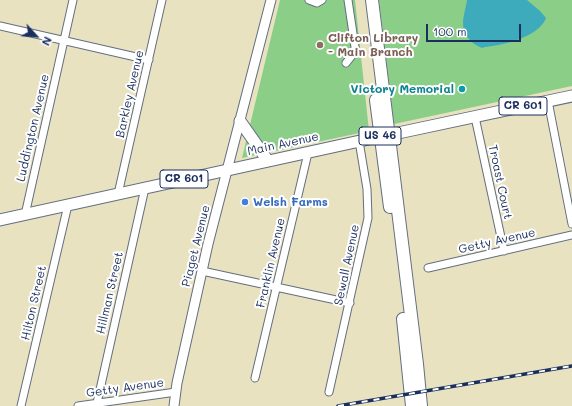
<!DOCTYPE html>
<html>
<head>
<meta charset="utf-8">
<style>
	body { margin:0 }
	#map { position:relative; width:572px; height:406px; overflow:hidden; background:#e8e2c0; font-family:Mali,sans-serif }
	canvas { display:block }
	.north { position:absolute; left:16px; top:16px; width:40px; height:40px; -webkit-text-stroke:3px #fff; paint-order:stroke; rotate:116deg; font-size:11px; font-weight:700; line-height:16px; text-align:center; color:#1b2f5e }
	.north::after { content:''; display:block; margin:auto; width:14px; height:18px; background:#1b2f5e; clip-path:polygon(50% 0,100% 100%,50% 72%,0 100%) }
	.scale { position:absolute; left:426px; top:24px; width:95px; height:18px; box-sizing:border-box; border:2px solid #1b2f5e; border-top:0; padding-left:5px; font-size:12px; line-height:14px; white-space:nowrap; color:#1b2f5e; -webkit-text-stroke:3px #fff; paint-order:stroke }
</style>
</head>
<body>
<div id="map">
<canvas width="572" height="406"></canvas>
<div class="north">N</div>
<div class="scale">100 m</div>
</div>
<script>
const ctx = document.querySelector('canvas').getContext('2d');
ctx.lineJoin = 'round';
function fillPath(path, color) {
  ctx.fillStyle = color;
  ctx.fill(path, 'evenodd');
}
function strokePath(path, color, width, dash) {
  ctx.strokeStyle = color;
  ctx.lineWidth = width;
  ctx.lineCap = dash ? 'butt' : 'round';
  ctx.setLineDash(dash || []);
  ctx.stroke(path);
}
function write(font, color, halo, rows, align = 'center') {
  ctx.font = font + ' Mali,sans-serif';
  ctx.lineWidth = 4;
  ctx.setLineDash([]);
  ctx.textBaseline = 'middle';
  ctx.strokeStyle = halo;
  ctx.fillStyle = color;
  for (const [text, x, y, turn = 0] of rows) {
    ctx.save();
    ctx.translate(x, y);
    ctx.rotate((+turn || 0) * Math.PI / 180);
    ctx.textAlign = isNaN(turn) ? turn : align;
    if (halo) ctx.strokeText(text, 0, 0);
    ctx.fillText(text, 0, 0);
    ctx.restore();
  }
}
const green = new Path2D(`
	M280 0H355L369 131 242 158Z
	M379 0H572V86L394 124Z`);
const water = new Path2D(`
	M467 0H527L540 11 546 18C539 37 504 45 485 47 483 47 483 49 480 47 473 44 466 38 464 30 461 20 466 9 467 0Z`);
const minor = new Path2D(`
	M309 0 317 3 322 0
	M0 26 149 60
	M346 63 354 53 355 47 348 0
	M548 101 572 224
	M475 117 504 251
	M118 194 162 0
	M25 215 73 0
	M428 268 572 235
	M202 271 350 303
	M255 378 308 153
	M329 392 368 218 367 189 359 141
	M97 403 145 188
	M21 406 68 205
	M78 406 176 392`);
const tertiary = new Path2D(`
	M174 406 177 383 208 244 271 0`);
const primary = new Path2D(`
	M240 121 268 161
	M398 133 572 96
	M0 220 369 139`);
const trunk = new Path2D(`
	M372 0 417 364 421 406
	M376 100 390 207
	M403 319 412 406`);
const rail = new Path2D(`
	M338 406 572 366`);
const primaryBridge = new Path2D(`
	M369 139 398 133`);
const markers = [
	[320,45,4,"#8d6e63"],
	[462,89,4,"#0f9aa8"],
	[245,202,4,"#3f7fe0"]
];
const shields = [
	[523,106,48],
	[380,136,42],
	[184,179,48]
];
const shieldNames = [
	["CR 601",523,106],
	["US 46",380,136],
	["CR 601",184,179]
];
const educationNames = [
	["Clifton Library",328,38],
	["- Main Branch",328,52]
];
const cultureNames = [
	["Victory Memorial",454,89]
];
const streetNames = [
	["Barkley Avenue",130,94,-77],
	["Luddington Avenue",33,128,-77],
	["Main Avenue",283,144,-12],
	["Troast Court",500,182,78],
	["Getty Avenue",497,241,-13],
	["Piaget Avenue",196,246,-76],
	["Franklin Avenue",271,263,-77],
	["Sewall Avenue",347,265,-78],
	["Hillman Street",110,293,-77],
	["Hilton Street",34,303,-77],
	["Getty Avenue",125,388,-8]
];
const shopNames = [
	["Welsh Farms",253,202]
];
fillPath(green, '#8bce88');
fillPath(water, '#3eabbd');
strokePath(minor, '#636e80', 9);
strokePath(tertiary, '#636e80', 11);
strokePath(primary, '#636e80', 13);
strokePath(trunk, '#636e80', 14);
strokePath(minor, '#fff', 7);
strokePath(tertiary, '#fff', 9);
strokePath(primary, '#fff', 11);
strokePath(trunk, '#fff', 12);
strokePath(rail, '#1b2f5e', 3.5);
strokePath(rail, '#fff', 2, [6]);
strokePath(primaryBridge, '#636e80', 13, []);
strokePath(primaryBridge, '#fff', 11);
for (const [x, y, r, color] of markers) {
  const dot = new Path2D();
  dot.arc(x, y, r, 0, 2 * Math.PI);
  ctx.fillStyle = color;
  ctx.fill(dot);
  strokePath(dot, '#fff', 1.5);
}
for (const [x, y, w] of shields) {
  const box = new Path2D();
  box.roundRect(x - w / 2, y - 9, w, 18, 3);
  ctx.fillStyle = '#fff';
  ctx.fill(box);
  strokePath(box, '#1b2f5e', 1);
}
write('bold 11px', '#1b2f5e', null, shieldNames);
write('bold 12px', '#785e54', '#fff', educationNames, 'left');
write('bold 12px', '#0d838f', '#fff', cultureNames, 'right');
write('12px', '#1b2f5e', '#fff', streetNames);
write('bold 12px', '#366cbe', '#fff', shopNames, 'left');
</script>
</body>
</html>
